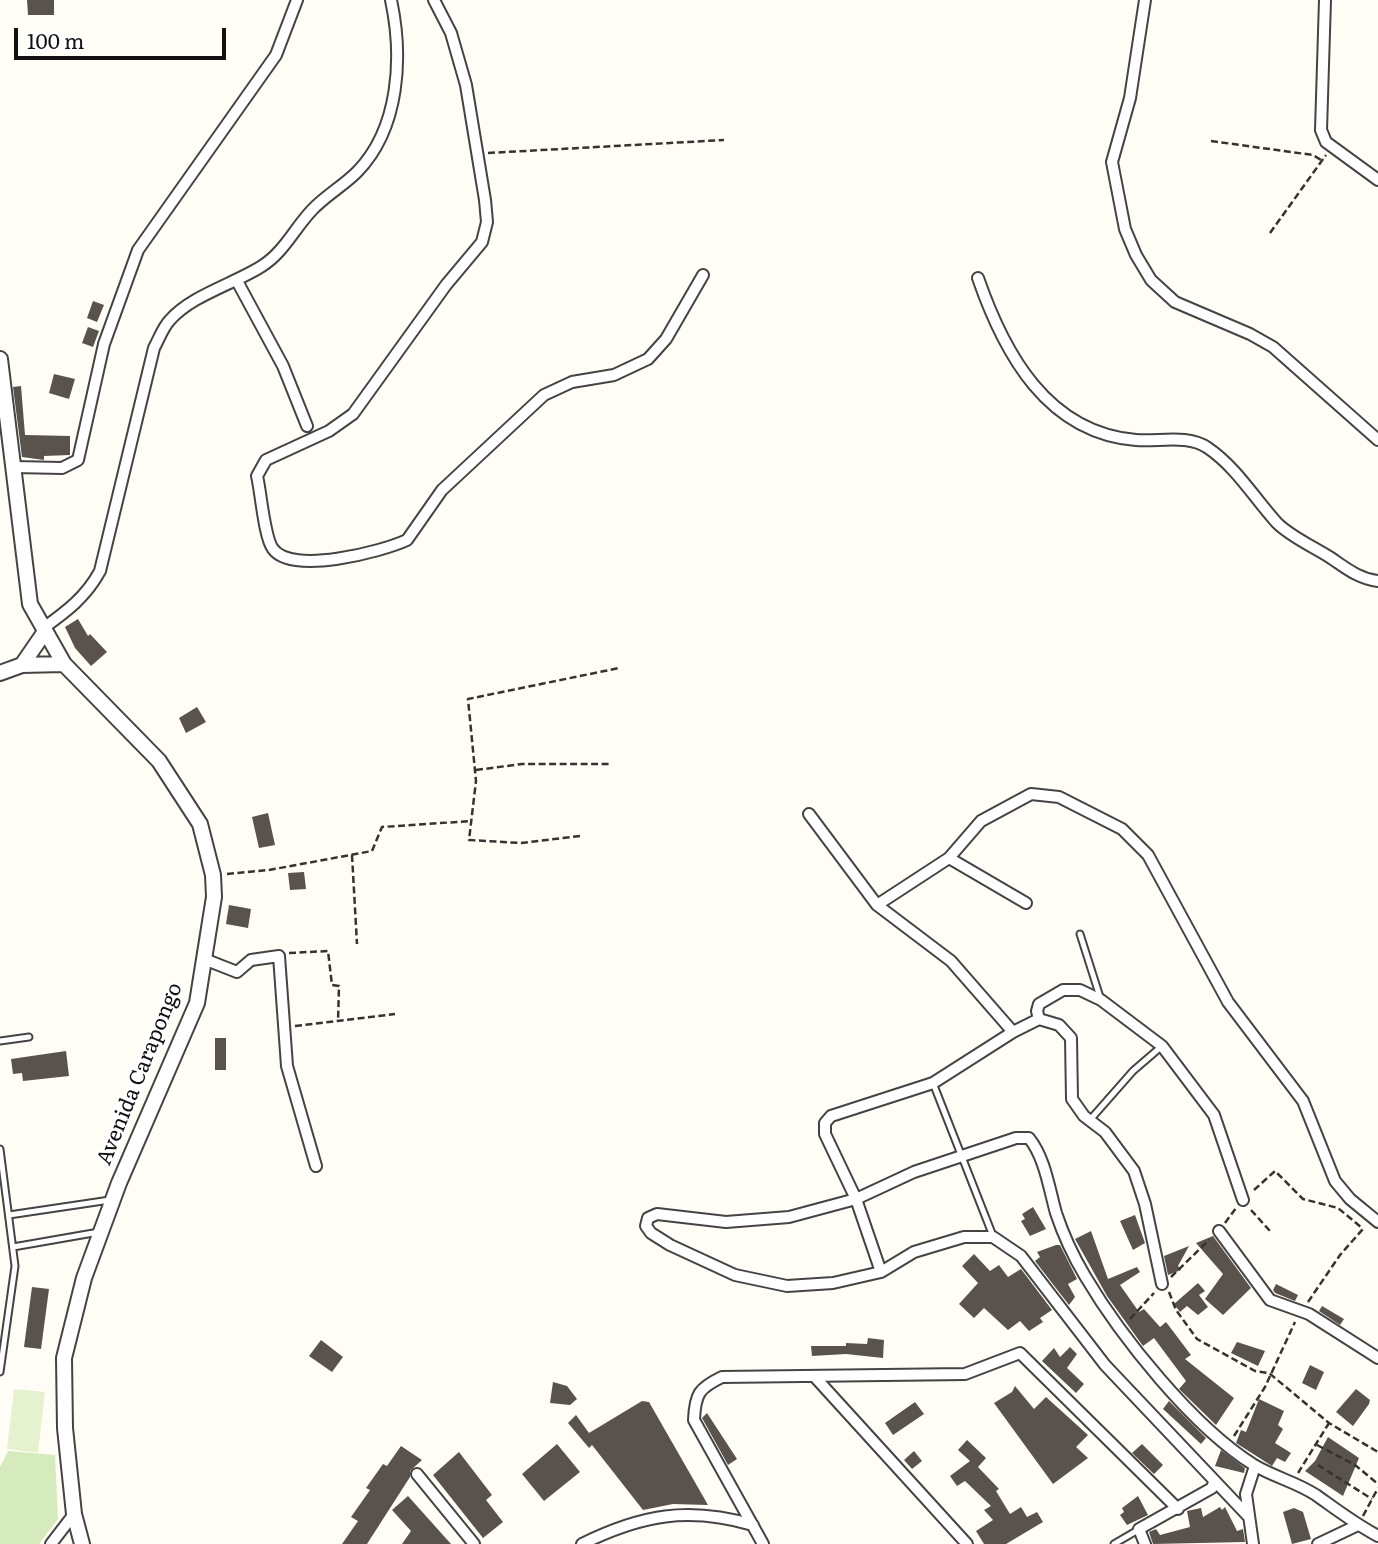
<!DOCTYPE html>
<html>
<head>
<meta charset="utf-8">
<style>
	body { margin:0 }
	#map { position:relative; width:1378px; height:1544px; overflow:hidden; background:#fffdf5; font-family:Literata,serif }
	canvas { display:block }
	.scale { position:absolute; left:14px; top:28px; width:212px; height:32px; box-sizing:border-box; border:4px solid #111; border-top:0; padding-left:9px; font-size:21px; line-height:24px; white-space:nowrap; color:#111; -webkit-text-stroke:5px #fff; paint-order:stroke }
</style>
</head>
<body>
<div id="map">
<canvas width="1378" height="1544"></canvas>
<div class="scale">100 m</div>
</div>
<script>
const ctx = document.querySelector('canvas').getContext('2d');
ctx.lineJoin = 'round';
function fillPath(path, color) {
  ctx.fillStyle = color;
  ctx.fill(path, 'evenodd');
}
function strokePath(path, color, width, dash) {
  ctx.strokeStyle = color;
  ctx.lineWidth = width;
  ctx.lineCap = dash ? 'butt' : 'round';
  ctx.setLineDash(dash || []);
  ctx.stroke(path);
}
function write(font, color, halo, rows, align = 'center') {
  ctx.font = font + ' Literata,serif';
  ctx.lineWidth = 7;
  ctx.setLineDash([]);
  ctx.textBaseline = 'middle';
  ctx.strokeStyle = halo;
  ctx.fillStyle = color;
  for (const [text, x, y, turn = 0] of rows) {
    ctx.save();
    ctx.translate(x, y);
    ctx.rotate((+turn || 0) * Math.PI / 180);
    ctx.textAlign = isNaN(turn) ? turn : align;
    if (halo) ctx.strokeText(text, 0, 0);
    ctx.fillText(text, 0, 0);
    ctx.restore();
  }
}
const green = new Path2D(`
	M8 1451 55 1455 58 1519 39 1544H0V1467Z`);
const pitch = new Path2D(`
	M14 1389 45 1392 38 1453 7 1449Z`);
const building = new Path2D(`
	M27 0H54V15H28Z
	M93 301 104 305 97 322 87 318Z
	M88 327 99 331 93 347 82 343Z
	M54 374 75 379 69 399 49 393Z
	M21 386 25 435 70 436V455L44 456V460L22 457 13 387Z
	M78 619 88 636 90 634 107 652 91 666 75 648 65 627Z
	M197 707 206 722 186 733 179 718Z
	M268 813 275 845 259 848 252 817Z
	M304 872 306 889 290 890 288 873Z
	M229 905 251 909 248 928 226 924Z
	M215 1038H226V1070H215Z
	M66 1051 69 1076 23 1081 22 1073 13 1074 11 1059Z
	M1033 1207 1046 1229 1030 1236 1021 1221 1025 1219 1022 1214Z
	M1135 1215 1145 1243 1133 1250 1120 1221Z
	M1091 1231 1108 1279 1137 1267 1140 1272 1120 1285 1139 1312 1144 1309 1160 1327 1166 1322 1191 1355 1185 1359 1234 1398 1216 1425 1179 1389 1186 1381 1154 1338 1143 1346 1107 1296 1075 1239Z
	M1213 1236 1251 1288 1223 1315 1205 1299 1223 1274 1196 1243Z
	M1056 1245H1060L1077 1279 1068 1284 1075 1297 1069 1305 1035 1261 1040 1257 1037 1252Z
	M1189 1246 1178 1266 1181 1270 1168 1275 1164 1256Z
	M974 1254 990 1271 999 1265 1008 1277 1021 1269 1052 1310 1040 1318 1043 1322 1029 1331 1020 1321 1008 1330 984 1308 974 1318 959 1304 978 1283 962 1266Z
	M1198 1283 1205 1291 1199 1295 1208 1307 1198 1315 1187 1306 1180 1312 1174 1304Z
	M1276 1284 1298 1295 1295 1301 1275 1293 1273 1290Z
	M32 1287 49 1289 41 1349 24 1347Z
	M1322 1306 1344 1319 1340 1325 1319 1311Z
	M868 1338 884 1340 883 1358 846 1354 812 1356 811 1346H846V1351V1343L867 1344Z
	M321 1340 343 1357 332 1372 309 1356Z
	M1237 1342 1265 1351 1258 1366 1231 1353Z
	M1070 1347 1077 1354 1067 1368 1084 1384 1076 1393 1042 1361 1054 1348 1060 1357Z
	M1310 1365 1324 1372 1316 1390 1302 1383Z
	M553 1382 567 1386 577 1399 570 1405 550 1403Z
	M1015 1386 1034 1409 1046 1397 1088 1435 1076 1447 1088 1458 1053 1484 994 1403 1012 1392Z
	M1356 1389 1370 1400 1369 1404 1353 1426 1336 1412Z
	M1259 1399 1284 1411 1278 1425 1283 1429 1275 1443 1291 1453 1285 1462 1277 1458 1272 1466 1236 1443 1241 1430 1246 1432Z
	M642 1401 649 1402 708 1505 673 1504 643 1510 592 1445 589 1448 568 1423 576 1415 589 1433Z
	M1169 1401 1206 1438 1201 1444 1163 1409Z
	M915 1402 924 1414 893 1435 885 1423Z
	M707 1413 737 1459 728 1465 702 1418Z
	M1328 1437 1359 1458 1343 1496 1305 1471 1315 1461Z
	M967 1440 986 1458 978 1467 999 1489 996 1491 1010 1514 1021 1507 1027 1517 1037 1512 1043 1522 1006 1544H984L976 1531 993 1520 984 1510 991 1506 965 1481 957 1486 950 1476 970 1461 958 1450Z
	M557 1444 580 1472 544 1501 522 1474Z
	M1142 1444 1163 1465 1154 1474 1132 1453Z
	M401 1446 422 1460 410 1471V1477L367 1544H342L358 1521 351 1517 370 1490 366 1488 383 1464 387 1466Z
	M1221 1450 1245 1468 1244 1473 1215 1466Z
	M914 1451 922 1461 912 1469 904 1460Z
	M459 1452 492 1495 486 1500 503 1522 483 1538 433 1475Z
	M408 1496 451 1544H402L411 1531 392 1510Z
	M1138 1496 1148 1515 1127 1525 1120 1515 1124 1512 1122 1508Z
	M1220 1507 1222 1510 1225 1507 1237 1531 1243 1529 1245 1542 1153 1544 1149 1532 1156 1529 1160 1535 1190 1527 1187 1511 1201 1508 1203 1517Z
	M1294 1508 1303 1512 1311 1539 1292 1544 1283 1512Z`);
const path = new Path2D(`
	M1211 141 1313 155 1321 160
	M488 153 724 140
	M1270 233 1326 155
	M476 770 522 764H610
	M580 836 521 843 469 840 476 781 468 699 619 668
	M352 855 357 944
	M227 874 269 870 372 851 382 827 471 821
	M289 953 328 951 332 985 339 986 338 1022
	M295 1026 395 1014
	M1254 1190 1275 1171 1303 1199 1338 1208 1362 1228
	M1251 1210 1270 1231
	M1225 1223 1236 1208
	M1171 1277 1209 1240
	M1169 1292 1176 1310 1197 1339 1255 1371 1269 1373 1329 1423 1378 1452
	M1308 1302 1340 1255 1363 1229
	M1130 1319 1154 1293
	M1234 1436 1265 1387 1295 1322
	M1317 1445 1355 1465 1378 1484
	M1318 1465 1372 1499
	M1298 1473 1329 1423
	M1363 1516 1378 1488`);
const service = new Path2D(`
	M1080 934 1100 997
	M0 1041 29 1037
	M933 1083 993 1236
	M1089 1121 1133 1071 1162 1046
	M0 1149 15 1266 0 1372
	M9 1215 110 1200
	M13 1247 99 1232
	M1114 1544 1138 1530`);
const minor = new Path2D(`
	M434 0 451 33 466 85 485 200 487 222 482 242 446 285 353 414 329 431 266 460 257 476C261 492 264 537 273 549 292 575 381 552 407 540L442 490 544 395 572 382 614 375 648 359 666 339 703 275
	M1145 0 1130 98 1112 162 1125 229 1136 255 1151 280 1175 302 1250 334 1273 347 1378 440
	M1325 0 1321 130 1326 142 1378 180
	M978 278C1004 353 1047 433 1136 440 1159 442 1188 434 1208 448 1236 467 1255 499 1277 523 1291 537 1314 547 1331 558 1346 568 1359 579 1378 581
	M237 281 283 366 307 426
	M14 467 62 468 78 460 104 344 138 250 276 55 297 0
	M42 629C66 612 86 597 100 571L154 348C159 339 163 327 170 320 192 295 234 284 262 266 284 252 294 229 312 210 325 196 343 186 357 172 400 128 403 56 391 0
	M809 814 877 905 951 961 1013 1032
	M949 858 1026 903
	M877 905 949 858 981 821 1031 794 1059 797 1122 829 1148 855 1228 1002 1303 1101 1335 1181 1350 1199 1378 1222
	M204 959 237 972 251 960 279 956 287 1066 316 1166
	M1219 1231 1270 1300 1309 1314 1378 1358
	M881 1272 856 1199 825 1134V1123L831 1116 933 1083 1013 1032 1039 1019
	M1162 1284 1145 1204 1134 1171 1105 1132 1084 1116 1072 1099 1071 1038 1059 1025 1039 1019 1037 1011 1039 1004 1063 990H1080L1101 1000 1162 1046 1214 1115 1243 1200
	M814 1376 967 1544
	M417 1474 474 1544
	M1248 1516 1105 1365 1021 1256 993 1237H964L914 1252 881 1272 833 1283 787 1286 735 1275 670 1245 651 1233 646 1226 648 1218 657 1214 726 1222 789 1217 856 1199 914 1172 1016 1138H1029C1045 1158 1049 1188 1056 1213 1063 1234 1073 1256 1085 1276 1121 1337 1193 1427 1254 1465 1274 1477 1296 1482 1316 1495 1337 1510 1355 1524 1378 1536
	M51 1544 74 1514
	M582 1544C641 1515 688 1506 753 1525
	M763 1544 694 1420C695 1394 699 1388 722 1377L965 1374 1020 1353 1178 1509
	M1145 1544 1139 1529 1212 1488 1214 1482
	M1253 1544 1246 1494 1255 1466
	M1318 1544 1358 1525`);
const tertiary = new Path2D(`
	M0 359 30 604 64 664 159 761 200 824 213 875 214 897 197 1003 119 1183 84 1278 64 1358 65 1428 74 1514 82 1544
	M22 665 44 633
	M0 673 22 665 64 664`);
const streetNames = [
	["Avenida Carapongo",140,1074,-68]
];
fillPath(green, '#d5ebbd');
fillPath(pitch, '#e6f2cf');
fillPath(building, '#5a524d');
strokePath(service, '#444', 9);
strokePath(minor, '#444', 14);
strokePath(tertiary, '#444', 18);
strokePath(path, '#333', 2.5, [7, 3.5]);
strokePath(service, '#fff', 5);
strokePath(minor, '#fff', 10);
strokePath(tertiary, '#fff', 14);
write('21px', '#111', '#fff', streetNames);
</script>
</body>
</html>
